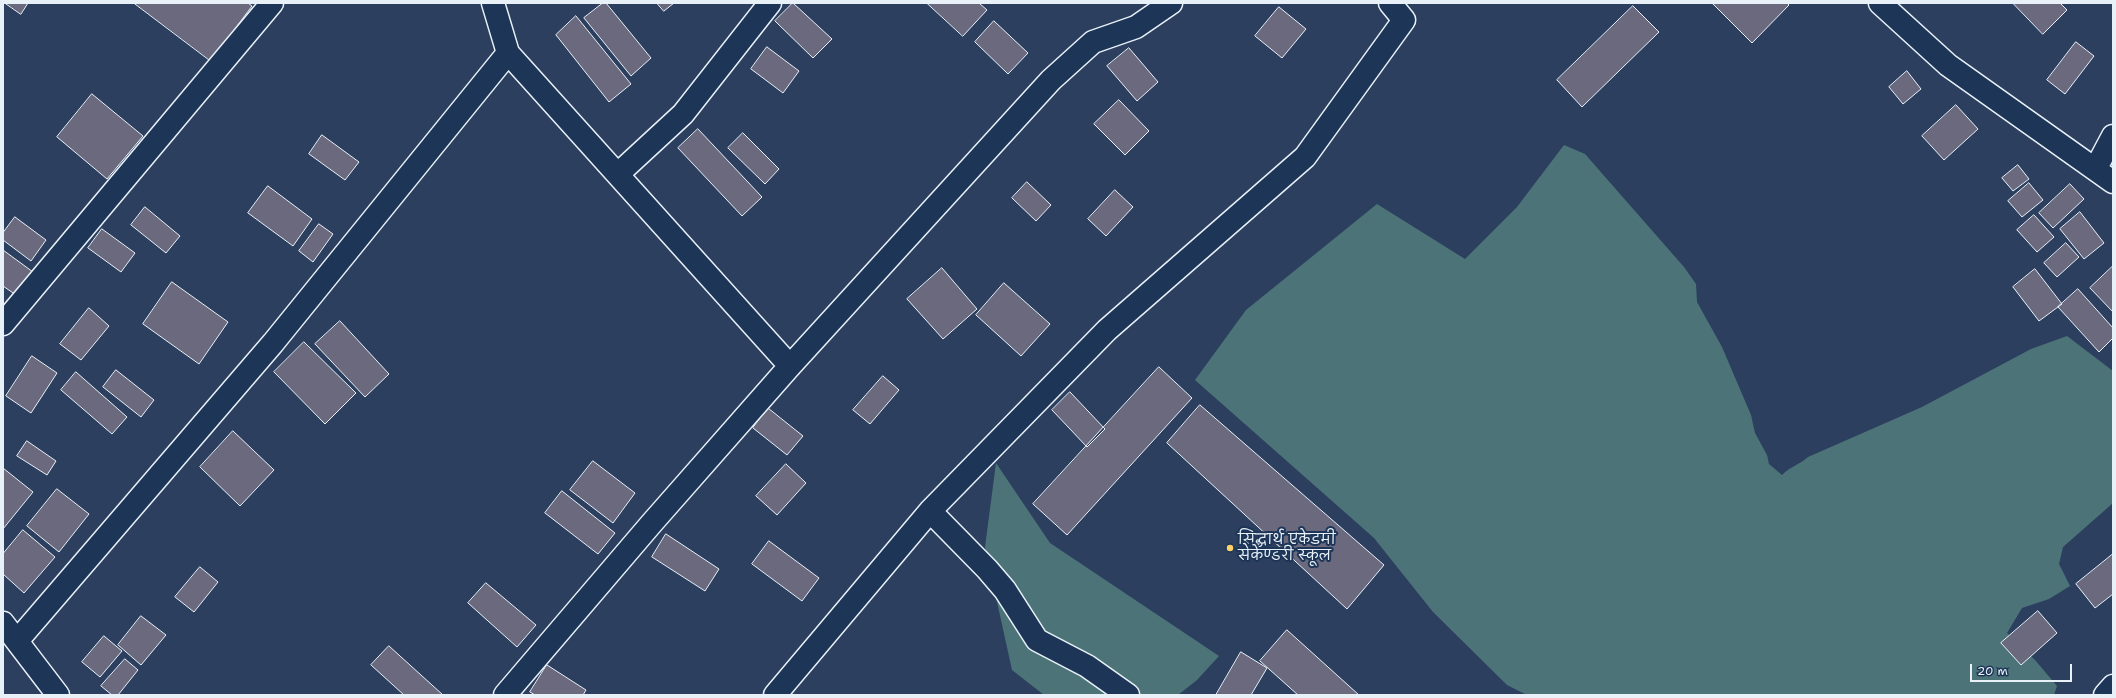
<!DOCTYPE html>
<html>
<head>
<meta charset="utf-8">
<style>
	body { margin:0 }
	#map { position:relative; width:2116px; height:698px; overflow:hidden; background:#2c3f5f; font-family:"Shantell Sans",sans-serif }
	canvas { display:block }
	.frame { position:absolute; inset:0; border:4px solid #e8f1f8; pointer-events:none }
	.scale { position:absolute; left:1970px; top:664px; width:102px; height:18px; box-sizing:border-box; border:2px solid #e8f1f8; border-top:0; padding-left:5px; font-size:12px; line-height:14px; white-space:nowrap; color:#e8f1f8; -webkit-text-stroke:3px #1d3557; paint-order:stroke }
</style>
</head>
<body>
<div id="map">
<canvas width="2116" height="698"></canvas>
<div class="frame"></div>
<div class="scale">20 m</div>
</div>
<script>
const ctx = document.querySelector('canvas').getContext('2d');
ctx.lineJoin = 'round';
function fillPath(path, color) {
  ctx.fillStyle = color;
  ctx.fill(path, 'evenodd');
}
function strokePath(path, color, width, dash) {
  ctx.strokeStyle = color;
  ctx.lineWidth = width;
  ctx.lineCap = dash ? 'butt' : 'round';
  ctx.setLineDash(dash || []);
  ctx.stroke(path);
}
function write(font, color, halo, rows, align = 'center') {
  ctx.font = font + ' "Shantell Sans","Playpen Sans Deva",sans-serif';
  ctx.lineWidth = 4;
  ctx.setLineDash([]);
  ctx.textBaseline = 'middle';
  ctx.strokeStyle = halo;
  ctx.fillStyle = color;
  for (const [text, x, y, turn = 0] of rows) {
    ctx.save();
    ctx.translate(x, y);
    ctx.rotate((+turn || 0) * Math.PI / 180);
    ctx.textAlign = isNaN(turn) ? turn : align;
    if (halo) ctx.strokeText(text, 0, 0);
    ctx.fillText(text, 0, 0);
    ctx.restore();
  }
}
const green = new Path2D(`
	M1564 145 1585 154 1684 267 1696 284 1697 302 1722 347 1751 415 1755 433 1767 455 1769 464 1782 475C1791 466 1799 465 1808 457L1922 407 2031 349 2067 336 2113 371V503L2063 547 2059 564 2070 586 2049 599 2022 608 2007 633 2035 660 2057 686 2054 695H1527L1507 685 1433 612 1374 538 1195 380 1246 310 1377 204 1465 259 1517 207Z
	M996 463 1050 543 1219 656 1197 680 1178 695H1044L1012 670 985 547Z`);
const building = new Path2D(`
	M5 3H28L21 14Z
	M134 3H248L252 6 211 61Z
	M603 3H606L651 58 631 76 584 18Z
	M657 3H674L664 11Z
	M793 3 832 39 813 58 775 21Z
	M927 3H979L987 10 963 36Z
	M1714 3H1787L1789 5 1752 43 1713 4Z
	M2013 3H2060L2067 10 2043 34Z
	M1633 6 1659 32 1582 107 1557 80Z
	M1279 7 1306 29 1282 58 1255 36Z
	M576 16 631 84 609 102 556 35Z
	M994 21 1028 53 1008 74 975 42Z
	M2076 42 2094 56 2065 94 2047 80Z
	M767 47 799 71 783 93 751 69Z
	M1129 48 1158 82 1137 101 1107 66Z
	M1907 71 1921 89 1903 104 1889 87Z
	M92 94 143 136 107 179 57 137Z
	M1119 100 1149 131 1125 155 1094 124Z
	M1956 105 1978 129 1944 160 1922 136Z
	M698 129 762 197 742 216 678 148Z
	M743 133 779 169 765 184 728 148Z
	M322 135 359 162 345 180 309 154Z
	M2018 165 2029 179 2013 191 2002 178Z
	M1027 182 1051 205 1036 221 1012 198Z
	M2029 183 2043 200 2022 217 2008 201Z
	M2070 184 2084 199 2053 228 2039 213Z
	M268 186 312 219 293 246 248 213Z
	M1115 190 1133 207 1106 236 1088 219Z
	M145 207 180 236 166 253 131 225Z
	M2080 212 2104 243 2084 259 2060 229Z
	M2034 215 2054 237 2037 252 2017 230Z
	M15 217 46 240 31 261 3 240V233Z
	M319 224 333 234 313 262 299 251Z
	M102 229 135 253 121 272 88 248Z
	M2066 243 2079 257 2057 277 2044 263Z
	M3 250 33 272 16 295 3 286Z
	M2113 266V312L2090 288Z
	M942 268 977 309 943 339 907 299Z
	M2035 269 2062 304 2039 321 2013 287Z
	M172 282 228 322 199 364 143 324Z
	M1004 283 1050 324 1021 356 976 315Z
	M2078 289 2113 328V338L2099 352 2058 307Z
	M89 308 109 326 81 360 60 344Z
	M340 321 389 374 365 397 315 344Z
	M304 342 356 393 325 424 274 372Z
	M32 356 57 373 31 413 6 396Z
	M1159 367 1192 398 1067 535 1033 504Z
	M116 370 154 400 141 417 103 387Z
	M76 372 127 417 112 434 61 390Z
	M883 376 899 390 870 424 853 410Z
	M1070 392 1105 429 1087 447 1052 410Z
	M1200 405 1384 565 1347 609 1167 443Z
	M768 408 803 436 787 455 753 428Z
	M233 431 274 470 240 506 200 467Z
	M27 441 56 461 47 475 17 456Z
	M593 461 635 493 613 523 570 490Z
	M786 464 806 483 777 515 756 496Z
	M3 468 33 492 3 529Z
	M57 489 89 514 59 552 27 526Z
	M562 491 615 533 598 554 545 513Z
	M23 530 55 557 24 593 3 574V554Z
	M666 534 719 569 705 591 652 557Z
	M769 541 819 578 802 601 752 564Z
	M2113 554V594L2095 608 2076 584Z
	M200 567 218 582 194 612 175 597Z
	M486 583 536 625 517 647 468 603Z
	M2038 611 2057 633 2021 665 2001 643Z
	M141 616 166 635 141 665 118 645Z
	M1287 630 1359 695H1298L1260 661Z
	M104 636 122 651 100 677 82 662Z
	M389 646 443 695H404L371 665Z
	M1241 652 1267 668 1251 695H1216Z
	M125 659 138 670 118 695H112L101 686Z
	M547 665 586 690 583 695H535L530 692Z`);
const street = new Path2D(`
	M1880 3 1948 65 2113 182
	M508 53 790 366
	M2096 168 2113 136
	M618 174 683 114 770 3
	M3 324 272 3
	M930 511 987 569 1005 590 1037 640 1087 666 1128 695
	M3 623 58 695
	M17 641 273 343 508 53 493 3
	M505 695 651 524 790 366 1051 80 1093 42 1136 27 1171 3
	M775 695 930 511 1107 330 1305 157 1404 20 1390 3
	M2105 695 2113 686`);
const markers = [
	[1230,548,4,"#ffd166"]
];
const poiNames = [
	["सिद्धार्थ एकेडमी",1238,540],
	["सेकेण्डरी स्कूल",1238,556]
];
fillPath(green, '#4c7478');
fillPath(building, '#6a697e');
strokePath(building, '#e8f1f8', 1);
strokePath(street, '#e8f1f8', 25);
strokePath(street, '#1d3557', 22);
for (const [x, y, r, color] of markers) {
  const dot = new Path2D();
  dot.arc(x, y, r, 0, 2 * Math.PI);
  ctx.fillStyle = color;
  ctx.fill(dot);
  strokePath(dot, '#1d3557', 1.5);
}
write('14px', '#e8f1f8', '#1d3557', poiNames, 'left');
</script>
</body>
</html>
